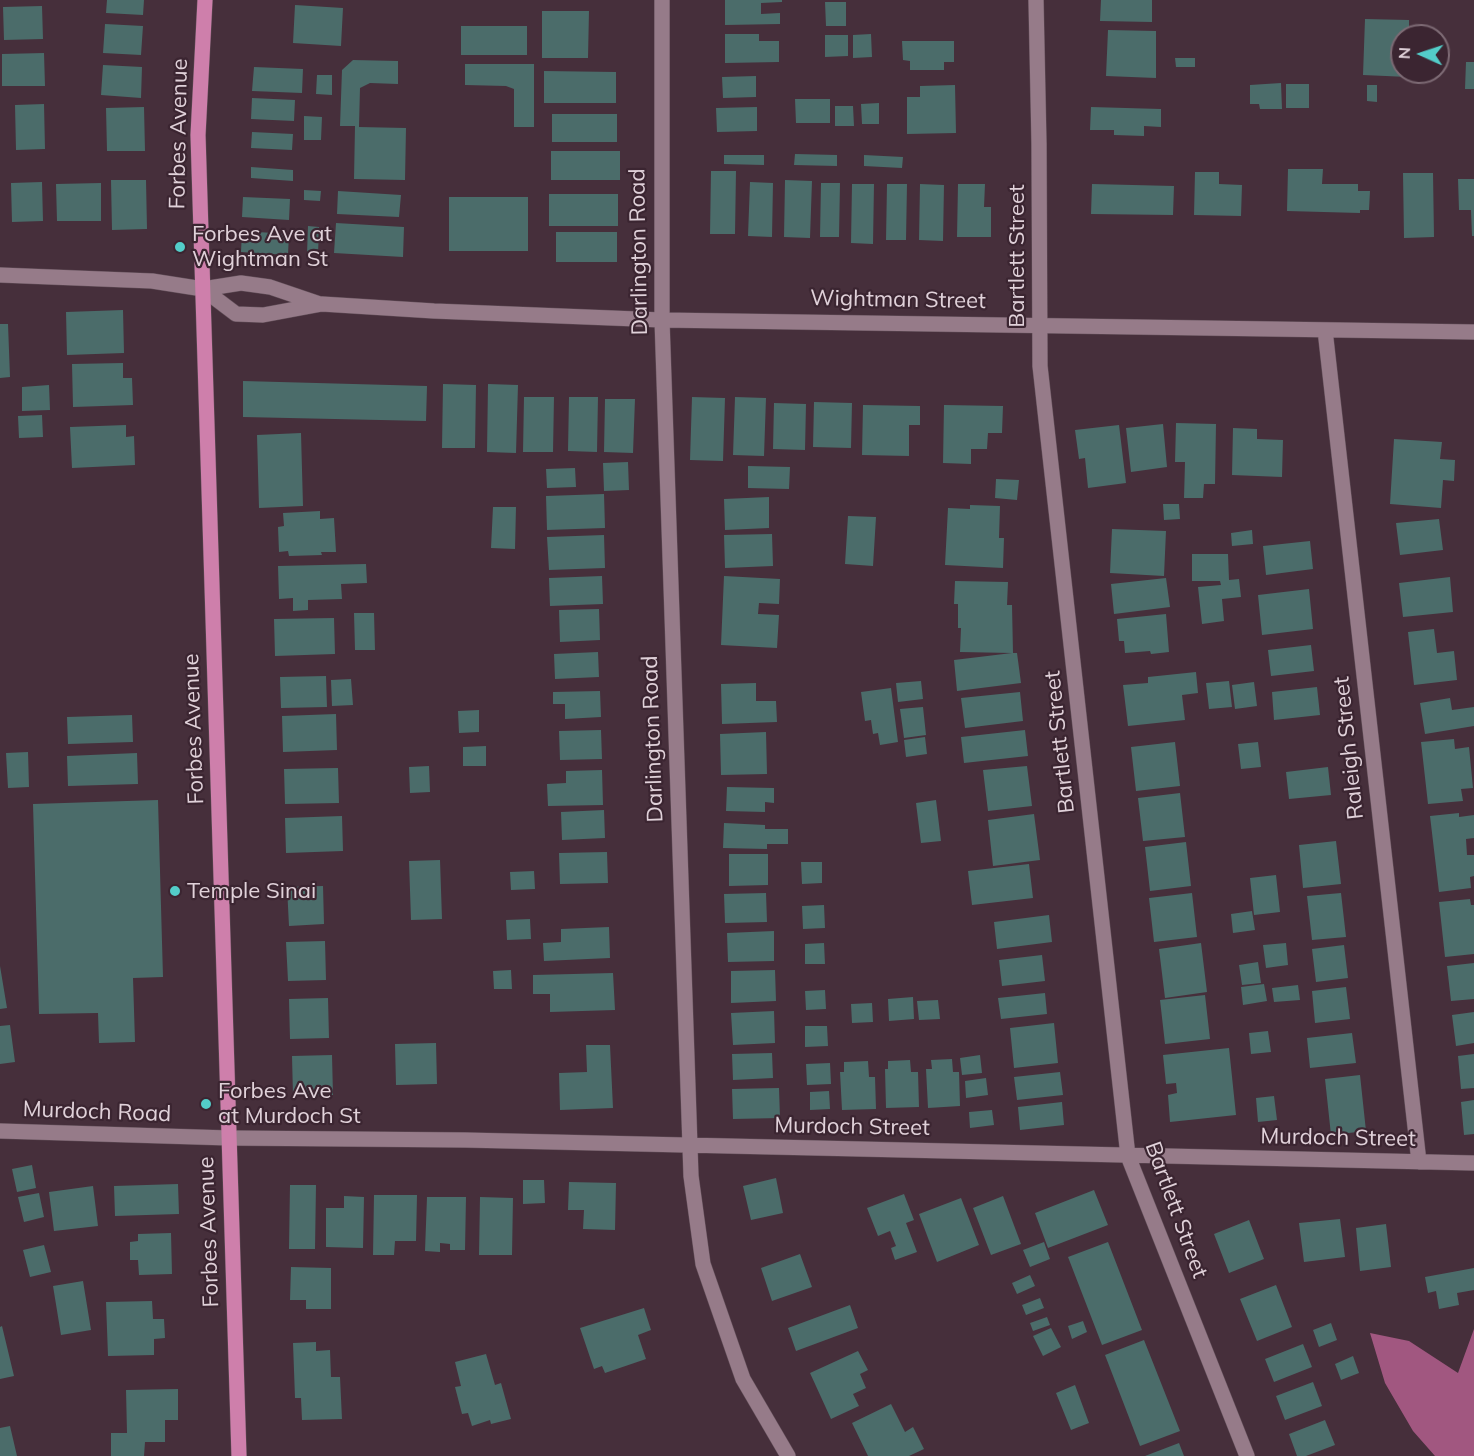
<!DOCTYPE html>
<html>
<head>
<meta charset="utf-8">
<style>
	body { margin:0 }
	#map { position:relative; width:1474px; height:1456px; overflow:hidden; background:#462f3b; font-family:Mulish,sans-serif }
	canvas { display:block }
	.north { position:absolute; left:1390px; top:24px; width:60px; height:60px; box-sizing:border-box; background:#3b2531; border:2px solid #7d6a74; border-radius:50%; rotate:273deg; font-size:16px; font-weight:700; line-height:24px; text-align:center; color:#e0d1d9 }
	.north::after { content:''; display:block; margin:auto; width:21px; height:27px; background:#53cdc9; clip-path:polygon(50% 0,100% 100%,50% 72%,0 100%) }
</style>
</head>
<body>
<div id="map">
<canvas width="1474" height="1456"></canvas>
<div class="north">N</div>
</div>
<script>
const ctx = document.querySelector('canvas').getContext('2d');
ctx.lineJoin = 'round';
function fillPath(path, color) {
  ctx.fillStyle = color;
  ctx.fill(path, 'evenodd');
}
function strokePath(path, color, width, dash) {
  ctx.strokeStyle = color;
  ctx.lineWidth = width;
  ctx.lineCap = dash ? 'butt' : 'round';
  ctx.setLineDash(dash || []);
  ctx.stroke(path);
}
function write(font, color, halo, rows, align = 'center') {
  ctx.font = font + ' Mulish,sans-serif';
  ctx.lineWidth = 4.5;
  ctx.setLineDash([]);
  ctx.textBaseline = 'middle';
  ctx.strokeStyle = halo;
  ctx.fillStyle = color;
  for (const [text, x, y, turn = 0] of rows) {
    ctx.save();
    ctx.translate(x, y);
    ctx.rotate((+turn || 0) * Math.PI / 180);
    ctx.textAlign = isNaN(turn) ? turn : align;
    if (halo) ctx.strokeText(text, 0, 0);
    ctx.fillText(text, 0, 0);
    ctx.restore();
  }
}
const forest = new Path2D(`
	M1474 1329V1456H1435L1413 1431 1385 1383 1370 1333 1409 1341 1458 1373Z`);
const building = new Path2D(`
	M107 0H144L143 15 106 13Z
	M725 0H782V2L761 3V14L780 13V24L725 25Z
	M1101 0H1152V22L1100 21Z
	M825 2H846V26H826Z
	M295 5 343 8 341 46 293 43Z
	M42 6 43 39 4 40 3 7Z
	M542 11H589L588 58H542Z
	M1365 19 1409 20V36H1402V72H1408V77L1363 75Z
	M105 24 143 26 141 55 103 53Z
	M461 26H527V55H461Z
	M1108 30 1156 31V78L1106 76Z
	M725 34H759V41H779V62L725 63Z
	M871 34 872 57 853 58V35Z
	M825 35H848V56L825 57Z
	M902 41H954V62H944V70H910V61L903 60Z
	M44 53 45 86H2V54Z
	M1175 58H1195V67H1176Z
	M353 60 398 61V84L370 83 360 88 359 127 406 128 405 180 354 179 355 126H340L342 70Z
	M1466 62H1474V89H1465Z
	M465 64H534V127H514V89L506 86 465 85Z
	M103 65 142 67 141 98 101 95Z
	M254 67 303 69 302 93 252 91Z
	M544 71 616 72V103H544Z
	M317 75H332V95L316 94Z
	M756 76V97L723 98 722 77Z
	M1281 83 1282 109H1260L1259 104H1250V85Z
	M1286 84H1309V108H1286Z
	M955 85 956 133 907 134V97H920V86Z
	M1367 85H1377V102L1367 101Z
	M252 98 295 100 294 121 251 119Z
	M795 99H830V123H796Z
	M879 103V124H862L861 104Z
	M44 104 45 149 16 150 15 105Z
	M835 106H853L854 126H835Z
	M144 107 145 151H107L106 108Z
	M757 107V131L717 132 716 108Z
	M1091 107 1161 109V127L1144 126V136L1114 135V130H1090Z
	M552 114H617V142H552Z
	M304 116 322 117 321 140H304Z
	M252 132 293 134 292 150 251 148Z
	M551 151H620V180H551Z
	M795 154 837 155V166L794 165Z
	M724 155H764V165L724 164Z
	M864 155 903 157 902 168 864 166Z
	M251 167 293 170V181L251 178Z
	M1288 169H1323L1322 184H1358V191H1370L1369 210H1360V213L1287 211Z
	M711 171H736L735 234H710Z
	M1195 172H1219V184L1242 185 1241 216 1194 215Z
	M1403 173H1433L1434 237 1404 238Z
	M1458 179H1474V236H1472L1471 210H1459Z
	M111 180H146L147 229 112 230Z
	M785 180 812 181 810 238 784 237Z
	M42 182 43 221 12 222 11 183Z
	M750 182 773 183 772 237 748 236Z
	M101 183V221H57L56 184Z
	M821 183H840L839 237H820Z
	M852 184H874L873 244 851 243Z
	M887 184H907L906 240H886Z
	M920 184 944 185 943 241 919 240Z
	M958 184H985L984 207H991V237H957Z
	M1092 184 1174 186 1173 215 1091 214Z
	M304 190 321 191 320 201 304 200Z
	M338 191 401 195 399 217 337 214Z
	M549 194H618V226H549Z
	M243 197 290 199 289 220 242 217Z
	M449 197H528V251H449Z
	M336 223 404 227 403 257 334 253Z
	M308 226 319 227 318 255 307 254Z
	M242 231 289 234 288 255 241 252Z
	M556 232H617V262H556Z
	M123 310 124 353 67 355 66 312Z
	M0 324H8L10 377 0 378Z
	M123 363V378H132L133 405 73 407 72 364Z
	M243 381 427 386 426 421 243 417Z
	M443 384 476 385 475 448H442Z
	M488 384 518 385 516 453 487 452Z
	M49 385 50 410 22 411V387Z
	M524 397H554L553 452H523Z
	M569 397H598L597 452 568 451Z
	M692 397 725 398 723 461 690 460Z
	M735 397 766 398 764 456 733 455Z
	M605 399H635L633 453 604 452Z
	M814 402 852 403 851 448 813 447Z
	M774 403 806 404 805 450 773 449Z
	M863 405 920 406V425H909V456L862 455Z
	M944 405 1003 406 1002 433H988L987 449H971V464L943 463Z
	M42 415 43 437 19 438 18 416Z
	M1176 423 1216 424 1215 484H1204L1203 498H1184L1185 462H1175Z
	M1163 424 1167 467 1131 472 1126 428Z
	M126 425V437L134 436 135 465 72 468 70 427Z
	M1119 425 1126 483 1088 488 1085 458 1079 459 1075 430Z
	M1233 428 1257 429V439L1283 440 1282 477 1232 475Z
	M301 433 303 506 259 508 257 435Z
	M1394 439 1442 442 1440 459 1455 460 1454 481 1443 480 1441 508 1390 504Z
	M628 462 629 490 604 491 603 463Z
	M748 466 790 467 789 489 748 488Z
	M575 468 576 487 547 488 546 469Z
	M996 479 1019 480 1017 500 995 498Z
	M604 494 605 528 547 530 546 496Z
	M769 497V528L725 530 724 499Z
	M1163 504H1179L1180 519 1164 520Z
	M970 505 1000 506 999 538H1004L1003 568 945 565 948 508 970 509Z
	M493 507H516L515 549 491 548Z
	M320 511V519L334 518 336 552H321L322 555 289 556 288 551 279 552 278 527 284 526 283 513Z
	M848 516 876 517 873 566 845 564Z
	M1439 519 1443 550 1400 555 1396 523Z
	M1112 529 1166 531 1164 576 1110 573Z
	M1252 530 1253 544 1232 546 1231 533Z
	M772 534 773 566 725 568 724 535Z
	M604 535 605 568 549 570 547 537Z
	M1310 541 1313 569 1266 575 1263 546Z
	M1192 554H1228L1229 580 1239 579 1241 597 1222 599 1224 621 1202 624 1198 587 1221 585 1220 581H1192Z
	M366 564 367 583 341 584 342 599 308 600V610L293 611V598L279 599 278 566Z
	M602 576 603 604 550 606 549 578Z
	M724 576 780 579 779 604 759 603 758 614 779 615 777 648 721 645Z
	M1450 577 1453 612 1403 617 1399 583Z
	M1166 578 1170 607 1114 614 1111 584Z
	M955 581 1008 582 1007 605H1012L1013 653H1017L1021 683 957 691 954 660 1012 653 960 652 961 628H958V604H954Z
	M1309 589 1313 629 1262 635 1258 595Z
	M599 609 600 640 560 642 559 610Z
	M354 613H374L375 650H355Z
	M1166 614 1169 652 1151 654 1150 651 1125 653 1124 641H1119L1117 619Z
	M334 618 335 654 275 656 274 619Z
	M1434 629 1437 653 1454 651 1457 680 1414 685 1408 632Z
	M1311 645 1314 671 1271 676 1268 650Z
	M598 652 599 677 555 679 554 654Z
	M1196 672 1198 693 1182 695 1185 720 1128 726 1123 685 1148 683V677Z
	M326 676 327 707 281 708 280 677Z
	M351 679 353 705 332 706 331 680Z
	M921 681 923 699 898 702 896 683Z
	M1229 681 1232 707 1209 709 1206 683Z
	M1254 682 1257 706 1235 709 1232 685Z
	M756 683V701H776L777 722 722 724 721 684Z
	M1317 687 1320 715 1274 720 1272 692Z
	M891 688 898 742 880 745 878 733 873 734 871 720 865 721 861 692Z
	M600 691 601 717 565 719V704H553V692Z
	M1020 692 1023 721 965 728 961 698Z
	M1450 698 1452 710 1474 707V726L1425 734 1420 703Z
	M923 707 926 735 904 738 900 709Z
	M479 710V732L459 733 458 711Z
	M336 714 337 750 283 752 282 716Z
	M132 715 133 742 68 744 67 717Z
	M601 730 602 759 560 760 559 731Z
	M1025 730 1028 756 964 763 961 737Z
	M766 732 767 774 721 775 720 734Z
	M925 737 927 754 906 757 904 740Z
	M1454 739 1455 749 1469 747 1473 788 1461 789 1463 801 1428 804 1421 742Z
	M1175 742 1180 786 1136 791 1131 747Z
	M1258 742 1261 767 1241 769 1238 744Z
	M486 746V766H463V747Z
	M28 752 29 787 8 788 6 753Z
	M137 753 138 784 68 786 67 756Z
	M429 766 430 792 410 793 409 767Z
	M1027 766 1032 806 988 811 983 770Z
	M1328 767 1331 795 1289 799 1286 772Z
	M338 768 339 803 285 804 284 769Z
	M602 770 603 805 548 806 547 784 566 783V771Z
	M727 787 774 788V803L765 802V812L726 811Z
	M1180 793 1185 837 1143 841 1138 798Z
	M158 800 163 977 133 978 135 1042 99 1043 98 1013 39 1014 33 804Z
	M936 800 941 841 921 843 916 803Z
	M604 810 605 838 562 840 561 812Z
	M1459 813V817L1474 815V838L1466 839 1467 855H1474V876L1470 877 1471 888 1439 892 1430 816Z
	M1034 814 1040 860 993 866 988 820Z
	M342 816 343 851 286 853 285 818Z
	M724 823 765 825V829H788V844H767V849L723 848Z
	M1336 841 1341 884 1303 888 1299 845Z
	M1186 842 1191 886 1150 891 1145 847Z
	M607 852 608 883 560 884 559 853Z
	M729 854H768V885L729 886Z
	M440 860 442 919 411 920 409 861Z
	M801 862H822V883L802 884Z
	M1029 864 1033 898 972 905 968 871Z
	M534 871 535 889 511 890 510 872Z
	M1276 875 1280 912 1254 915 1250 878Z
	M323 886 324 924 289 926 287 887Z
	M766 893 767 922 725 923 724 894Z
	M1192 893 1197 937 1154 942 1149 898Z
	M1341 893 1346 937 1312 940 1307 896Z
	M1470 899 1471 905H1474V954L1445 957 1439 902Z
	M824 905 825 928 803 929 802 906Z
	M1252 911 1255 930 1233 933 1231 914Z
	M1049 915 1052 942 997 949 994 922Z
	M530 919 531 939 507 940 506 920Z
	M609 927 610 958 544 961 543 943 561 942V929Z
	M774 931V961L728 962 727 933Z
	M325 941 326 980 288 981 286 942Z
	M824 943 825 964H805V944Z
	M1201 943 1207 992 1165 998 1159 949Z
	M1286 943 1288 965 1266 968 1263 945Z
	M1344 945 1348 978 1316 982 1312 949Z
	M1042 955 1045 981 1002 986 999 960Z
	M1258 962 1261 983 1242 985 1239 965Z
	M1474 963V999L1451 1001 1447 966Z
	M0 966 7 1008 0 1009Z
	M511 970 512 989H494L493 971Z
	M775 970 776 1001 731 1003V971Z
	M613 973 615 1010 550 1012V994H533V975Z
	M1264 984 1267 1001 1243 1005 1241 987Z
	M1298 985 1300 1000 1274 1002 1272 988Z
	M1346 987 1350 1019 1315 1023 1312 991Z
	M825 990 826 1009 806 1010 805 991Z
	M1045 993 1047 1014 1001 1019 998 998Z
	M1205 995 1210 1039 1165 1044 1160 1000Z
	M913 997 914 1019 889 1021 888 999Z
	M328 998 329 1038 290 1039 289 999Z
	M938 1000 940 1019 919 1020 917 1001Z
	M872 1003 873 1022 852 1023 851 1004Z
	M774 1011 775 1043 733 1045 731 1013Z
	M1474 1012V1043L1456 1046 1452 1015Z
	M1054 1023 1058 1063 1014 1068 1010 1028Z
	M10 1025 15 1062 0 1064V1026Z
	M805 1026H827L828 1046 805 1047Z
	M1268 1031 1271 1052 1251 1054 1249 1033Z
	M1352 1033 1356 1063 1310 1068 1307 1038Z
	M436 1043 437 1084 396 1085 395 1044Z
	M586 1045H610L613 1108 560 1110 559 1073 587 1072Z
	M1229 1048 1236 1115 1170 1122 1168 1095 1177 1093 1176 1083 1166 1084 1163 1055Z
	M772 1053 773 1078 733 1080 732 1054Z
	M1474 1054V1088L1461 1089 1458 1056Z
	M332 1055 333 1095 293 1096 292 1056Z
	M980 1055 982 1073 962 1075 960 1058Z
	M952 1059 953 1072H959L960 1106 928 1108 926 1069H932L931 1060Z
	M910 1060 911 1072H918L919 1107 886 1108 885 1069H888V1061Z
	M868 1061 869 1077H875L876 1109 842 1110 840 1072H844V1062Z
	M830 1063 831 1084 807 1085 806 1064Z
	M1060 1072 1063 1095 1017 1100 1014 1077Z
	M1360 1075 1366 1131 1331 1135 1325 1079Z
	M986 1078 988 1095 966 1098 965 1081Z
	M779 1088 780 1118 733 1119 732 1089Z
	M829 1091 830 1109 810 1110V1092Z
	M1274 1096 1277 1120 1258 1122 1256 1098Z
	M1474 1100V1134L1464 1135 1461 1102Z
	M1062 1102 1064 1125 1020 1130 1018 1107Z
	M992 1110 994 1125 970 1128 969 1112Z
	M32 1165 36 1188 17 1192 12 1169Z
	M776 1178 783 1213 751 1220 743 1186Z
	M523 1180H544L545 1203 523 1204Z
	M569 1182 616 1183 615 1230 583 1229 584 1210H568Z
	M178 1184 179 1214 115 1216 114 1186Z
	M290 1185H316L315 1249H289Z
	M93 1186 98 1226 54 1231 49 1192Z
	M1094 1190 1108 1225 1048 1248 1035 1213Z
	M39 1193 44 1217 24 1222 18 1197Z
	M904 1194 914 1220 906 1223 917 1252 895 1260 891 1248 896 1246 890 1231 878 1236 867 1208Z
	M374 1195H417L416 1241H395L394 1255H373Z
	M344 1196 364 1197 363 1248 326 1247V1208H344Z
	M1003 1196 1021 1244 991 1255 973 1208Z
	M427 1197H466L465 1250H450V1244L440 1243V1252L425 1251Z
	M480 1197 513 1198 512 1255H479Z
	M961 1198 979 1245 937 1262 919 1214Z
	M1340 1219 1345 1257 1304 1262 1299 1223Z
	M1249 1220 1264 1259 1229 1273 1214 1234Z
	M1386 1224 1391 1267 1360 1271 1356 1228Z
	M171 1233 172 1274 139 1275 138 1260H130V1242L138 1241V1234Z
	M1044 1242 1050 1259 1030 1267 1023 1250Z
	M1108 1242 1142 1330 1102 1345 1068 1257Z
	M44 1245 51 1272 30 1277 23 1250Z
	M800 1254 812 1287 772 1301 761 1268Z
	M291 1267 331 1268V1309H306V1300H290Z
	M1474 1268V1290L1457 1293 1459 1305 1439 1309 1436 1291 1428 1293 1425 1277Z
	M1030 1275 1035 1286 1017 1294 1012 1283Z
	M83 1281 91 1330 61 1335 53 1286Z
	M1276 1285 1292 1327 1257 1341 1240 1299Z
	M1040 1298 1044 1308 1026 1315 1022 1305Z
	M152 1301 153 1319H164L165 1338 154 1339V1355L108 1356 106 1302Z
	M850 1305 858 1328 796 1351 788 1328Z
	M644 1308 651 1330 638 1335 646 1359 605 1373 602 1366 594 1369 580 1328Z
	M1047 1317 1050 1325 1033 1331 1030 1323Z
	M1083 1321 1087 1332 1072 1339 1068 1326Z
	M1331 1323 1337 1340 1319 1347 1313 1330Z
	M2 1326 14 1376 0 1379V1327Z
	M1051 1328 1061 1347 1043 1356 1033 1336Z
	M1144 1340 1180 1431 1140 1446 1105 1355Z
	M316 1342V1351L330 1350 331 1377H340L342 1419 302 1420 301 1398H295L293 1343Z
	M1303 1344 1312 1367 1274 1382 1265 1359Z
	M858 1351 868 1370 860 1374 866 1388 853 1394 859 1406 831 1419 810 1373Z
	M486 1354 495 1385 501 1383 511 1419 491 1424 490 1420 472 1426 468 1413 462 1414 455 1387 461 1386 455 1362Z
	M1353 1356 1359 1373 1341 1380 1335 1364Z
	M1313 1382 1322 1406 1285 1420 1276 1396Z
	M1075 1385 1089 1423 1071 1430 1056 1393Z
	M178 1389V1420H165V1442H145L144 1456H111V1433H127L126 1390Z
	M891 1404 905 1432 913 1427 924 1449 909 1456H868L852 1423Z
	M1325 1420 1335 1445 1306 1456H1297L1289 1434Z
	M10 1426 17 1456H0V1428Z
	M1179 1443 1184 1456H1145Z`);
const street = new Path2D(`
	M662 0V320L691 1176 703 1264 743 1379 788 1456
	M1036 0 1039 144 1040 366 1128 1156 1247 1456
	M0 275 152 281 203 289 241 283 270 287 320 304
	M203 289 236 314 263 315 322 304 434 311 662 320 1474 332
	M1325 330 1419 1162
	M0 1131 229 1138 465 1140 1474 1163`);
const primary = new Path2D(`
	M205 0 198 135 239 1456`);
const markers = [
	[180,247,6,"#53cdc9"],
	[175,891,6,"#53cdc9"],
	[206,1104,6,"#53cdc9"]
];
const streetNames = [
	["Forbes Avenue",179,134,-89],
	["Darlington Road",639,252,-91],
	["Bartlett Street",1017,256,-90],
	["Wightman Street",898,300,1],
	["Forbes Avenue",194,729,-92],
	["Darlington Road",653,739,-92],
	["Bartlett Street",1060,742,-96],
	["Raleigh Street",1349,748,-96],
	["Murdoch Road",97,1112,2],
	["Murdoch Street",852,1127,1],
	["Murdoch Street",1338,1138,1],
	["Bartlett Street",1176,1210,70],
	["Forbes Avenue",209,1232,-92]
];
const poiNames = [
	["Forbes Ave at",192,234],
	["Wightman St",192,259],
	["Temple Sinai",187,891],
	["Forbes Ave",218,1091],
	["at Murdoch St",218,1116]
];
fillPath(forest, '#a15780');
fillPath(building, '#4b6c6a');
strokePath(street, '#624f59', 16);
strokePath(primary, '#624f59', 16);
strokePath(street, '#967b89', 15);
strokePath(primary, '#ce7fab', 15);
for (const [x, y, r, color] of markers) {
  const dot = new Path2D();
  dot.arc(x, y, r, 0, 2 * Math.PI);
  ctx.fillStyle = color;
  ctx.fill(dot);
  strokePath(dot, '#3b2531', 2);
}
write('22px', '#e0d1d9', '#3b2531', streetNames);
write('22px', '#e0d1d9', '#3b2531', poiNames, 'left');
</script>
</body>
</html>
